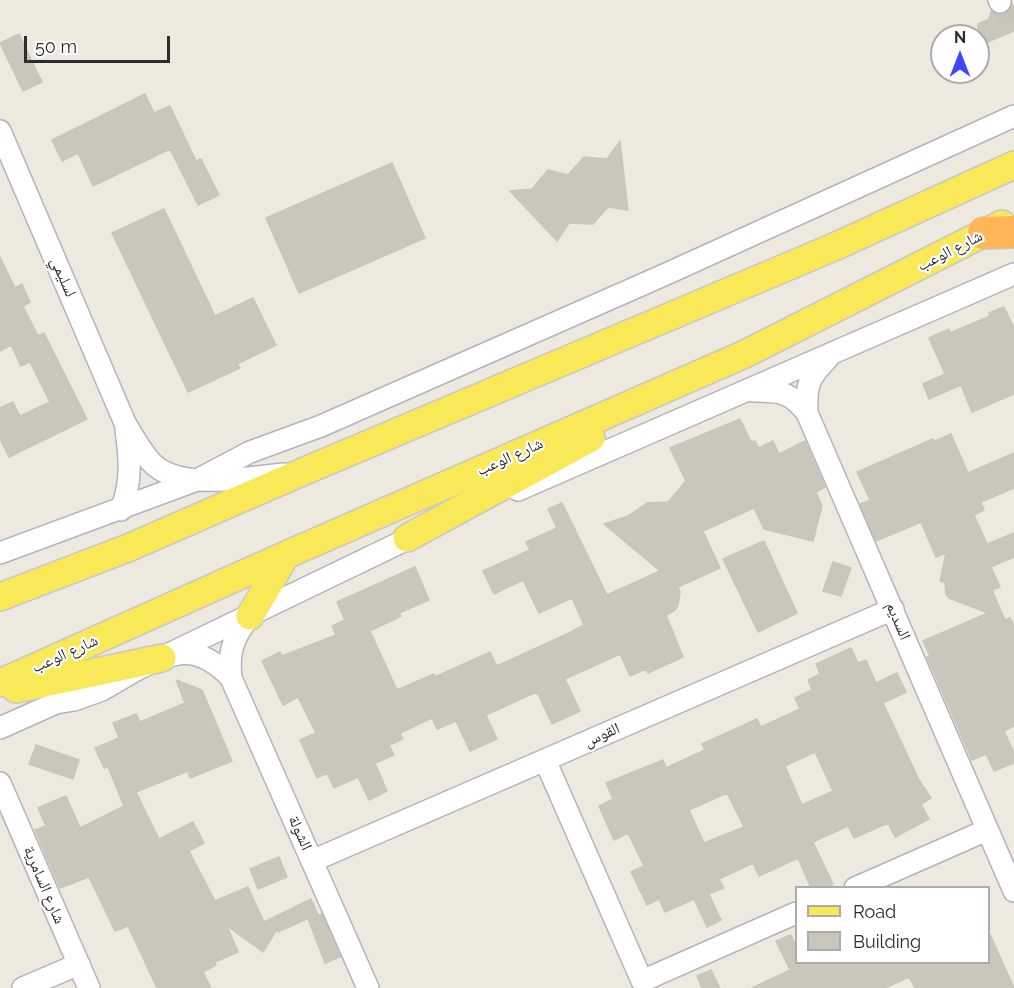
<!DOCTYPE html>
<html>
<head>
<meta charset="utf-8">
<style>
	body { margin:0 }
	#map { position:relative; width:1014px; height:988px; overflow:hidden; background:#eee9de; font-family:Raleway,sans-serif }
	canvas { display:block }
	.legend { position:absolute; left:795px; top:886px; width:195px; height:78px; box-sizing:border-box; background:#fff; border:2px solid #ababab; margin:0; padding:8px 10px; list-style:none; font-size:18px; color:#2c2c2c }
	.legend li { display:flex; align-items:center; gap:12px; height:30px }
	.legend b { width:30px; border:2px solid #ababab }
	.north { position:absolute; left:930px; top:24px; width:60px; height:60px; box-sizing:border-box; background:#fff; border:2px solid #ababab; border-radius:50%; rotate:0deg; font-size:16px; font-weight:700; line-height:24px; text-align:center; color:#2c2c2c }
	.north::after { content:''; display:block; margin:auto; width:21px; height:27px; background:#3a46ff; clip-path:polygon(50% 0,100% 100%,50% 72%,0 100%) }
	.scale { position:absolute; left:24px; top:36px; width:146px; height:27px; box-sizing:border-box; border:3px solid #2c2c2c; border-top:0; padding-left:8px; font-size:18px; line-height:21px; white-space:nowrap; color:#2c2c2c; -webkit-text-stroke:4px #fff; paint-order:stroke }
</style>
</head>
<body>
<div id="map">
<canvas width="1014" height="988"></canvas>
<ul class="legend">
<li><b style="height:8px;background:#f9e858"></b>Road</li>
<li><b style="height:16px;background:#c9c7bc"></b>Building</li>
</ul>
<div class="north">N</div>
<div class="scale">50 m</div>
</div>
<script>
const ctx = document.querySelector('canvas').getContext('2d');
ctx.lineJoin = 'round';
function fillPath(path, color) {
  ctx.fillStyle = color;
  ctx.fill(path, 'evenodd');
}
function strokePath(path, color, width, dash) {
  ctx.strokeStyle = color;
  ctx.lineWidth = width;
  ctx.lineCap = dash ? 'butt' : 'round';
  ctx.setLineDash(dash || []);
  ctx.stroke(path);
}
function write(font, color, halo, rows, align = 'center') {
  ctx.font = font + ' Raleway,"Noto Naskh Arabic",sans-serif';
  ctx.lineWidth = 4.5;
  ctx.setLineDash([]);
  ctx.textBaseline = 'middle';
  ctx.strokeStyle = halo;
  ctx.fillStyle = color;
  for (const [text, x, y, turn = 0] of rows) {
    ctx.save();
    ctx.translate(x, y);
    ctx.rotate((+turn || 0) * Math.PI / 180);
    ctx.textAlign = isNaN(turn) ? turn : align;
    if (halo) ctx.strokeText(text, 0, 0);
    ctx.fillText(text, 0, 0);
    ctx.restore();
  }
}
const building = new Path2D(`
	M1012 5 1014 8V31L978 46V24L989 19 991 11 999 15 1005 14Z
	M19 34 42 82 23 91 0 43Z
	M145 94 154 113 170 106 196 161 201 159 219 195 198 205 170 149 93 186 78 153 62 161 52 140Z
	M620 141 628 210 608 207 593 224 569 223 557 241 510 191 532 189 548 170 568 175 584 157 607 159Z
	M392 163 425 238 299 293 266 218Z
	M164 209 215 316 253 298 276 345 237 364 240 368 188 392 112 233Z
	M0 257 15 288 22 284 30 302 23 306 38 336 44 333 87 419 9 457 0 439V408L13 402 20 416 50 402 30 362 21 366 11 345 0 351Z
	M1004 307 1014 328V394L972 412 961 385 929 399 923 384 945 374 929 338 949 329 950 333 990 316 989 313Z
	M740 419 751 442 755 441 759 448 773 441 779 454 805 441 825 487 816 492 822 506 813 541 764 529 754 508 703 531 720 568 678 587 680 592 678 605 675 610 666 615 683 657 648 673 646 669 630 676 620 654 565 679 580 711 552 724 538 694 534 693 486 715 497 739 470 751 456 721 437 729 432 718 400 733 403 739 389 745 394 755 375 763 387 791 369 800 358 777 334 788 327 773 317 778 300 740 316 733 298 697 283 705 262 661 280 652 282 656 336 635 332 626 345 620 337 602 415 567 429 600 399 613 401 616 370 631 397 690 434 674 435 677 490 652 497 666 569 633 584 625 572 598 539 613 523 580 494 594 483 571 530 550 526 542 557 528 548 509 562 503 607 595 660 571 604 524 628 516 647 503 668 502 686 481 670 448Z
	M951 434 968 473 1014 453V488L981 502 984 510 974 515 987 544 1014 533V557L991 567 1000 587 992 590 1005 620 1010 618 1014 626V726L1004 731 1014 753V763L994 771 986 754 972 760 927 657 930 656 923 641 988 613 949 598 946 594 945 583 940 581 946 553 936 557 921 522 876 541 860 504 870 500 857 472 933 439 935 441Z
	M764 541 797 613 758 632 723 559Z
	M833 562 851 568 841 596 823 591Z
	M851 648 858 663 866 660 876 683 897 673 906 692 883 703 919 780 931 798 921 804 929 819 895 837 888 823 854 838 848 826 813 842 833 884 825 888H811L798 858 759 876 753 863 719 879 724 888 709 894 721 920 707 927 694 899 665 912 659 899 647 905 631 872 644 866 628 833 614 840 599 806 613 799 606 783 663 760 666 768 705 750 702 744 757 719 761 727 800 709 795 698 812 690 808 680 820 674 816 664ZM815 752 833 791 802 805 785 766ZM727 793 744 827 704 843 689 810Z
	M176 680 202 690 232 761 190 778 188 771 136 792 159 839 193 822 204 843 189 851 215 901 248 887 264 922 311 899 318 914 278 932 277 929 263 952 227 926 238 952 215 962 216 965 203 972 211 988H157L128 926 115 931 89 877 60 888 35 830 46 826 38 808 66 796 80 828 124 806 108 767 104 768 95 748 119 738 113 723 136 714 140 722 185 703Z
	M36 745 79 760 73 779 29 764Z
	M279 857 287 877 258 889 250 869Z
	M322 914 340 957 325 963 308 919Z
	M988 930 1014 988H915L909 977 885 988H752L790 970 776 941 791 935 796 947V963H988Z
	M711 970 720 988H702L697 976Z`);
const minorTunnel = new Path2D(`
	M1000 2 1014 30`);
const minor = new Path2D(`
	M999 0 1000 2
	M0 131 125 423C133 436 141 451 151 462 179 492 248 477 285 474
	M754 391C780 391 791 392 807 413L1014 891
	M807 413C806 385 808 378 828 358
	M518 490 1014 274
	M121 510C132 483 130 458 126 430
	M0 553 197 480 250 452 321 426 664 275 1014 116
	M250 617C233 636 228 653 231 678L368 988
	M174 655C197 649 216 662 231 678
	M0 728 56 703 74 700 102 690 138 669 420 533
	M545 760 642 981 796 913
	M0 783 89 988
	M312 861 893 609
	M855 888 987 830
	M23 988 79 964`);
const major = new Path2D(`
	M407 538 591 438
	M0 597 128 548 300 473 834 247 1014 165
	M250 616 286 555
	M0 683 286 555 745 354 1002 224
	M16 689 162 658`);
const highway = new Path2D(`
	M984 233 1014 232`);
const streetNames = [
	["شارع الوعب",950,251,-27],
	["لسليمي",63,277,67],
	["شارع الوعب",510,457,-24],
	["السديم",898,621,67],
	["شارع الوعب",65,654,-24],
	["القوس",602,735,-24],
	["الشولة",300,833,66],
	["شارع السامرية",44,885,67]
];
fillPath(building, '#c9c7bc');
strokePath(building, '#cac6b7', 1.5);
strokePath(minorTunnel, '#c7c3ba', 21, [21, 10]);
strokePath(minor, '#b2b2c0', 24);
strokePath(major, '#c8c8c8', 30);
strokePath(highway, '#c8c8c8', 34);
strokePath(minor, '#fff', 21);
strokePath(major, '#f9e858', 27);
strokePath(highway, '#ffb558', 32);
write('16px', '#2c2c2c', '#fff', streetNames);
</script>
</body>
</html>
